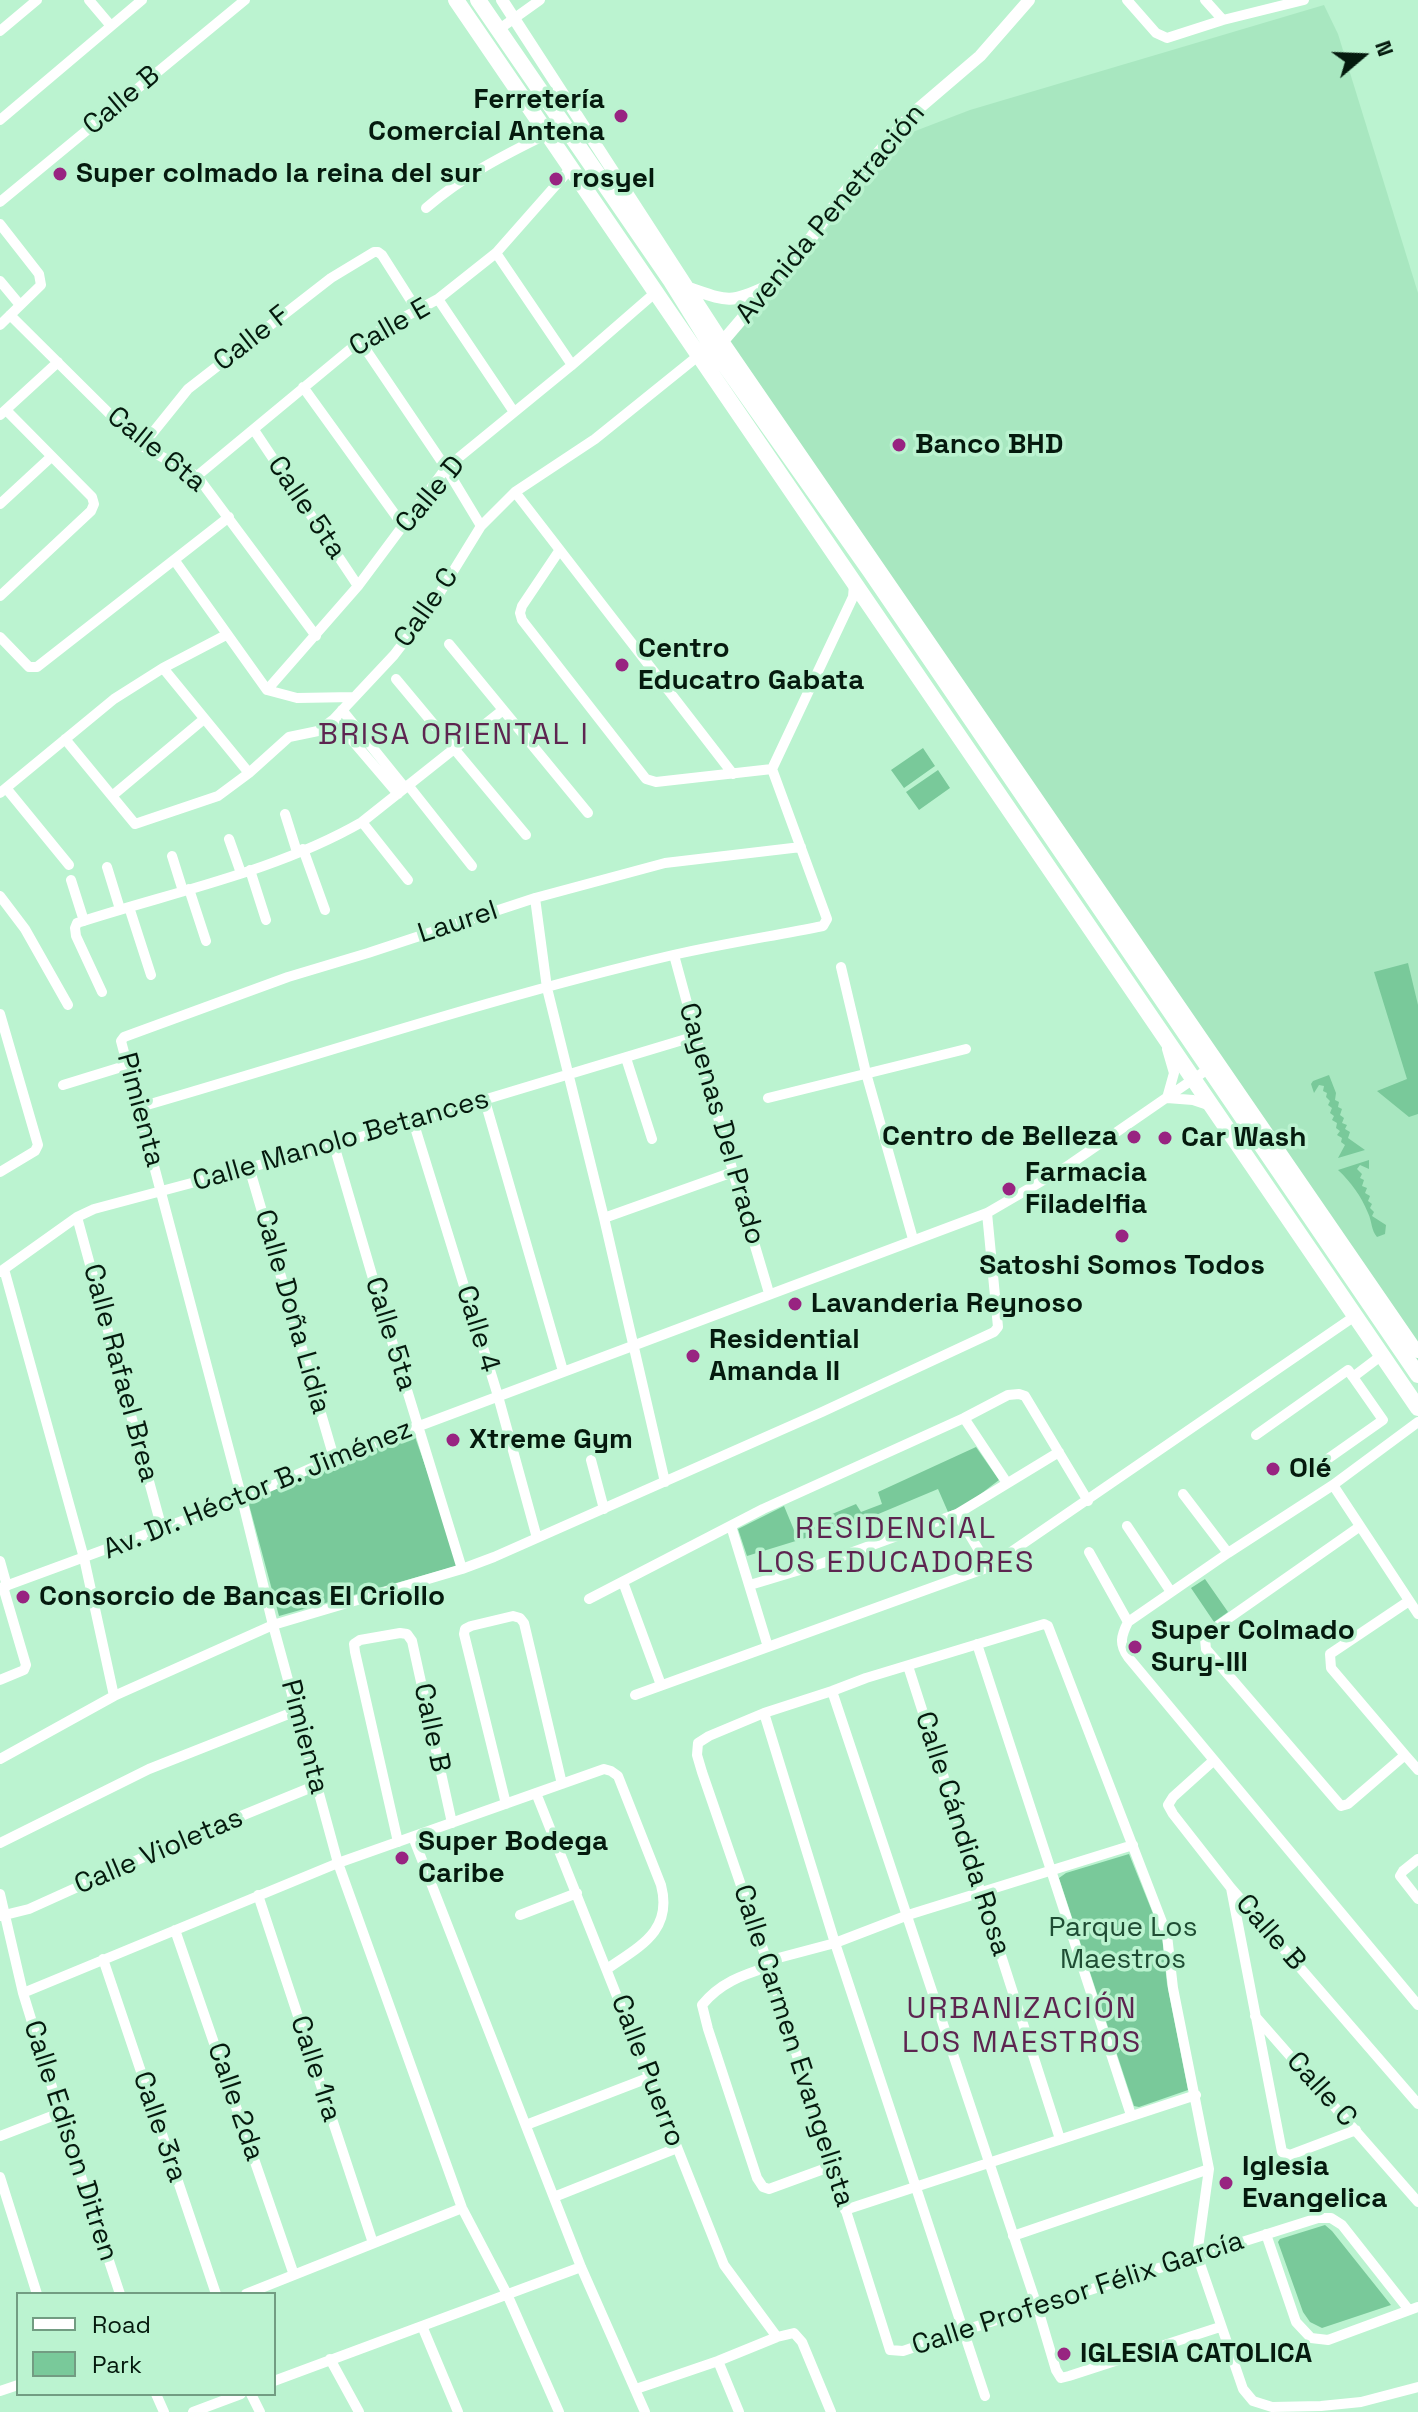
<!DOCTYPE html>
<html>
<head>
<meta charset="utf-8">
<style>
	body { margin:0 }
	#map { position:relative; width:1418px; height:2412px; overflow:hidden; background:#bbf3d0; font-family:"Space Grotesk",sans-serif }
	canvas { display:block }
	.legend { position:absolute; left:16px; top:2292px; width:260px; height:104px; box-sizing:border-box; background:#bbf3d0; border:2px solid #729c82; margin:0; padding:10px 14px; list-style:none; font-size:24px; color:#051a0e }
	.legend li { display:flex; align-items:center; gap:16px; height:40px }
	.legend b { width:40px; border:2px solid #729c82 }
	.north { position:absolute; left:1322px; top:16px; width:80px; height:80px; -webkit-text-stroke:6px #bbf3d0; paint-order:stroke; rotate:71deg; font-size:22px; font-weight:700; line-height:32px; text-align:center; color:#051a0e }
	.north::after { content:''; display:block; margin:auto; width:28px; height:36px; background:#051a0e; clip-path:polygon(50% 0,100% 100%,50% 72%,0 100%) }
</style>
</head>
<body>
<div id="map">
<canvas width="1418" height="2412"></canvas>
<ul class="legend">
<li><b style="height:10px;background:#fff"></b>Road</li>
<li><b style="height:22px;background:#79c99a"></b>Park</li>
</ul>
<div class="north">N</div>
</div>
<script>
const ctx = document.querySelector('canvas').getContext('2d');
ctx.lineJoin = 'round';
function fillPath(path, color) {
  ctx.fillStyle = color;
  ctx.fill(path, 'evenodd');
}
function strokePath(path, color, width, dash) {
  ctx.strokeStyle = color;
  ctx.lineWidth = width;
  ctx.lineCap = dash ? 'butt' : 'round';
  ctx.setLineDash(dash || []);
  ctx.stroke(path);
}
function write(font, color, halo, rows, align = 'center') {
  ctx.font = font + ' "Space Grotesk",sans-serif';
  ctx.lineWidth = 7;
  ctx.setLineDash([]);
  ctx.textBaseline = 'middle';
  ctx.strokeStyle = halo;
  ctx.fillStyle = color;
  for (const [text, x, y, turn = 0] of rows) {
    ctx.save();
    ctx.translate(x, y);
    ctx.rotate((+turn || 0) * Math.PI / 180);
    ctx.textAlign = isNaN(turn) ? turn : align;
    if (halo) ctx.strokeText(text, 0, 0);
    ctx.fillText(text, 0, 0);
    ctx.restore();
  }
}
const built = new Path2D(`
	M1324 5 1338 34 1418 293V1369L721 351 910 133 970 110Z`);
const green = new Path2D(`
	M923 748 935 766 904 788 891 770Z
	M938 770 950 788 919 810 906 792Z
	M1408 963 1418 1005V1114L1409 1117 1377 1091 1407 1079 1374 972Z
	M1329 1075 1336 1093 1335 1100 1339 1102 1338 1107 1342 1109 1340 1115 1344 1118 1342 1123 1347 1125 1345 1129 1350 1132 1348 1138 1365 1150 1338 1158 1345 1145 1341 1142 1342 1138 1337 1135 1340 1131 1336 1128 1337 1123 1332 1120 1334 1116 1330 1113 1332 1108 1328 1105 1330 1101 1326 1097 1327 1093 1323 1091 1324 1086 1319 1085 1314 1093 1311 1084 1313 1081Z
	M1369 1160V1169L1360 1165 1357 1169 1362 1174 1360 1178 1364 1180 1362 1186 1367 1188 1365 1193 1370 1196 1368 1201 1372 1204 1370 1208 1374 1212 1372 1216 1386 1225 1385 1234 1377 1237C1371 1230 1372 1221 1368 1213 1361 1196 1351 1182 1338 1170Z
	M414 1434 460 1565 279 1616 247 1497Z
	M976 1447 999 1480 965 1506 948 1512 938 1489 864 1520 747 1556 738 1529 784 1506 794 1530 856 1504 861 1512 882 1504 878 1492Z
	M1205 1579 1228 1612 1214 1622 1191 1588Z
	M1129 1854 1162 1936 1167 1984 1188 2090 1139 2107 1134 2106 1059 1878 1066 1873Z
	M1325 2225 1332 2231 1391 2305 1322 2328 1310 2322 1303 2312 1278 2242 1280 2239Z`);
const minor = new Path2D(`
	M89 0 111 26
	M1127 0 1156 33 1167 38 1223 20 1304 0
	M1205 0 1223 20
	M498 30 540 0
	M0 31 37 0
	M0 120 142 0
	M0 202 245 0
	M426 208C463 176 504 155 547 134
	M0 224 39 274 41 285 0 325
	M496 253 572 365
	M0 281 20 305
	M438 299 514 412
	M10 315 142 446 197 476 316 636
	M360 341 446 468 481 526
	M303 387 404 527
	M0 415 58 362
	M254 430 358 586
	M142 446 188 389 331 278 374 252H378L382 255 417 310
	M197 476 360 341 438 299 496 253 571 168
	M515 492 733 774
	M0 504 51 457
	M559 551 522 606 520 613 522 620 646 779 656 782 772 769
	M175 561 267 690 297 698 354 697
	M0 596 91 511 94 504 92 497 6 410
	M0 637 29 667H37L229 517
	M449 644 588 813
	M163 668 249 773
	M396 679 526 835
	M267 690 358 586 446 468 572 365 656 292
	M342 710 405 788
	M334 719 398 794
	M65 739 135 824 218 796 249 773 289 737 318 731 334 719 394 655 433 604 481 526 515 492 595 439 698 356
	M408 785 472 866
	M6 788 69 865
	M0 793 114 699 163 668 226 635
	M112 796 204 719
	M285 814 297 852
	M362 822 408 880
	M229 839 241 873
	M303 849 325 910
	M172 856 183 891
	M107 867 120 909
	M250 870 266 920
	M71 880 84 921
	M189 889 206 941
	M0 896 25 929 68 1005
	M535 898 547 988 604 1218 665 1482
	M129 907 151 975
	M674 955 733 1172 769 1293
	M841 967 866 1073 913 1239
	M102 992 76 936 75 928 77 923C172 892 275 872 362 822L503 710
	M0 1014 38 1145 35 1151 0 1172
	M1167 1049 1174 1073 1167 1098 1193 1100 1211 1106
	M626 1058 652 1139
	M63 1085 128 1065
	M768 1098 966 1049
	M485 1101 563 1371
	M140 1107C317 1056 493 997 673 955 722 944 773 936 823 926L827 919 772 769 853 597 854 585
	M413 1121 498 1396 537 1538
	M334 1145 379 1299 462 1569
	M249 1167 334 1458
	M77 1217 162 1529
	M604 1218 733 1172
	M4 1269 84 1558 114 1696
	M0 1272 77 1217 94 1209 334 1145 696 1036
	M964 1418 1007 1483
	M1418 1422 1333 1485 1228 1553 1128 1622C1121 1636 1119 1644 1128 1657L1418 2005
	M1256 1435 1348 1370 1353 1377
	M1329 1458 1383 1420 1353 1377 1382 1355
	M591 1460 604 1509
	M1333 1485 1418 1614
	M1183 1494 1228 1553
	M957 1514 989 1567
	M731 1526 768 1647
	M1127 1526 1171 1592
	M1359 1527 1209 1632 1205 1639 1206 1649 1341 1806 1348 1804 1405 1755 1418 1770
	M1089 1552 1128 1622
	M0 1561 7 1586
	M623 1582 661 1685
	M750 1585 823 1563 957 1514 1059 1452
	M0 1588 242 1499 334 1458 987 1213 1066 1167 1208 1069
	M589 1599 763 1509 964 1418 1008 1395 1019 1394 1025 1396 1088 1501
	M977 1644 1131 2115
	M908 1666 1060 2139
	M0 1680 24 1670 26 1665 3 1587
	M832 1691 1037 2306 1056 2370 1061 2378 1069 2376 1220 2327
	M635 1695 989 1567 1355 1316
	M764 1713 835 1943 985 2396
	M1405 1755 1331 1668 1330 1654 1409 1601
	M0 1759 114 1696 273 1625 462 1569 494 1557 822 1412 994 1332 998 1327 987 1213
	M1213 1761 1173 1797 1168 1805 1173 1814 1231 1888 1418 2104
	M536 1793 724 2265 777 2337
	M506 1804 464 1634 465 1629 471 1626 513 1616 520 1618 524 1623 562 1784
	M413 1837 581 2267 645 2412
	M398 1842 355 1652 354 1644 360 1640 400 1633 407 1634 412 1641 452 1823
	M0 1843 149 1769 296 1711
	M1418 1859 1403 1871 1400 1876 1418 1899
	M1231 1888 1282 2152 1290 2155 1356 2130
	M0 1894 23 1993 60 2113 120 2294
	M258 1895 373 2243
	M520 1915 577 1893
	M1 1916 29 1909 175 1843 317 1785
	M175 1930 294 2275
	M103 1959 216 2294
	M767 1961 835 1943 908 1915 1133 1845
	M768 1967C742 1975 720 1983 702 2005L708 2029 757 2178 763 2187 769 2189 832 2166
	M23 1993 338 1863 604 1769 611 1771 618 1776 661 1885C673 1931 640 1946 607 1969
	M1255 2016 1418 2202
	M526 2125 648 2078
	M0 2136 60 2113
	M0 2177 37 2294
	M554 2197 677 2148
	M845 2210 1196 2095
	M1266 2234 1296 2322 1311 2338 1328 2340 1418 2307
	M1013 2236 1209 2169
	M246 2294 462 2208
	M1409 2310 1342 2225 1331 2218H1318C1180 2262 1040 2304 903 2351L890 2350 767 1961 702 1772 697 1755 698 1743 709 1736 764 1713 832 1691 866 1678 1044 1624 1048 1626 1167 1935 1173 1988 1209 2169 1197 2255 1243 2389 1253 2401 1272 2407 1321 2406 1361 2402 1418 2387
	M422 2326 458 2412
	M330 2359 359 2412
	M718 2361 739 2412
	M274 2381 581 2267
	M636 2389 718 2361 777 2337 794 2333 802 2342 831 2412
	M0 2391 18 2385
	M156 2394 164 2412
	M251 2394 260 2412
	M193 2412 241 2394
	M559 2412 507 2294 462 2208 338 1863 273 1625 242 1499 121 1041 124 1037 288 977 368 953 535 898 665 863 801 847`);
const tertiary = new Path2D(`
	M502 0 723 341 1418 1352
	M689 288C727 301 729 304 766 287
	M717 344 723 341 811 238 840 198 911 115 980 56 1029 0`);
const primary = new Path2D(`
	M456 0 1418 1408
	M478 0 671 281 712 347 870 571 1418 1375`);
const markers = [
	[621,116,8,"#982481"],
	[60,174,8,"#982481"],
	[556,179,8,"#982481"],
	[899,445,8,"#982481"],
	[622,665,8,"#982481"],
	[1134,1137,8,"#982481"],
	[1165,1138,8,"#982481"],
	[1009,1189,8,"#982481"],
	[1122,1236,8,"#982481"],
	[795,1304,8,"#982481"],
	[693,1356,8,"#982481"],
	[453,1440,8,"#982481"],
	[1273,1469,8,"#982481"],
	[23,1597,8,"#982481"],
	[1135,1647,8,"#982481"],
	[402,1858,8,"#982481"],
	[1226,2183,8,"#982481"],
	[1064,2354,8,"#982481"]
];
const poiNames = [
	["Ferretería",605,100,"right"],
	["Comercial Antena",605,132,"right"],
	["Super colmado la reina del sur",76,174],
	["rosyel",572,179],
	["Banco BHD",915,445],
	["Centro",638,649],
	["Educatro Gabata",638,681],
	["Centro de Belleza",1118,1137,"right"],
	["Car Wash",1181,1138],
	["Farmacia",1025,1173],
	["Filadelfia",1025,1205],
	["Satoshi Somos Todos",1122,1266,"center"],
	["Lavanderia Reynoso",811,1304],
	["Residential",709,1340],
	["Amanda II",709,1372],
	["Xtreme Gym",469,1440],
	["Olé",1289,1469],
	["Consorcio de Bancas El Criollo",39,1597],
	["Super Colmado",1151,1631],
	["Sury-III",1151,1663],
	["Super Bodega",418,1842],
	["Caribe",418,1874],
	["Iglesia",1242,2167],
	["Evangelica",1242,2199],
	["IGLESIA CATOLICA",1080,2354]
];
const streetNames = [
	["Calle B",122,101,-40],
	["Avenida Penetración",831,214,-50],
	["Calle E",390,328,-30],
	["Calle F",252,339,-38],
	["Calle 6ta",156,450,39],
	["Calle D",431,495,-50],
	["Calle 5ta",306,508,56],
	["Calle C",427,608,-55],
	["Laurel",458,923,-18],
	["Pimienta",140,1110,75],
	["Cayenas Del Prado",721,1124,74],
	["Calle Manolo Betances",341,1141,-16],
	["Calle Doña Lidia",292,1312,74],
	["Calle 4",477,1329,73],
	["Calle 5ta",390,1334,73],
	["Calle Rafael Brea",120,1373,75],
	["Av. Dr. Héctor B. Jiménez",258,1490,-22],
	["Calle B",431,1728,78],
	["Pimienta",304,1737,75],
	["Calle Cándida Rosa",962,1834,72],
	["Calle Violetas",159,1852,-23],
	["Calle B",1270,1933,49],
	["Calle Carmen Evangelista",793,2046,72],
	["Calle 1ra",315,2069,72],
	["Calle Puerro",647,2071,69],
	["Calle C",1321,2090,48],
	["Calle 2da",235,2102,71],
	["Calle 3ra",159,2127,71],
	["Calle Edison Ditren",70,2141,72],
	["Calle Profesor Félix García",1078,2294,-18]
];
const parkNames = [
	["Parque Los",1123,1928],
	["Maestros",1123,1960]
];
const neighbourhoodNames = [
	["BRISA ORIENTAL I",454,736],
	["RESIDENCIAL",896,1530],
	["LOS EDUCADORES",896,1564],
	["URBANIZACIÓN",1022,2010],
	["LOS MAESTROS",1022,2044]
];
fillPath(built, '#a8e7c0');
fillPath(green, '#79c99a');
strokePath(minor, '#fff', 10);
strokePath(tertiary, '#fff', 12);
strokePath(primary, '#fff', 16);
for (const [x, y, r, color] of markers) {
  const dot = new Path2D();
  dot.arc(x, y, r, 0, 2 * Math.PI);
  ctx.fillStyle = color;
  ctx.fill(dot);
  strokePath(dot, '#bbf3d0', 3);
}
write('bold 28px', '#051a0e', '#bbf3d0', poiNames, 'left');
write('28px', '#051a0e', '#bbf3d0', streetNames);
write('28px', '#1f4d34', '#bbf3d0', parkNames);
ctx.letterSpacing = '2px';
write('30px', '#5d2550', '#bbf3d0', neighbourhoodNames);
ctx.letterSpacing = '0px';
</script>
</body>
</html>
